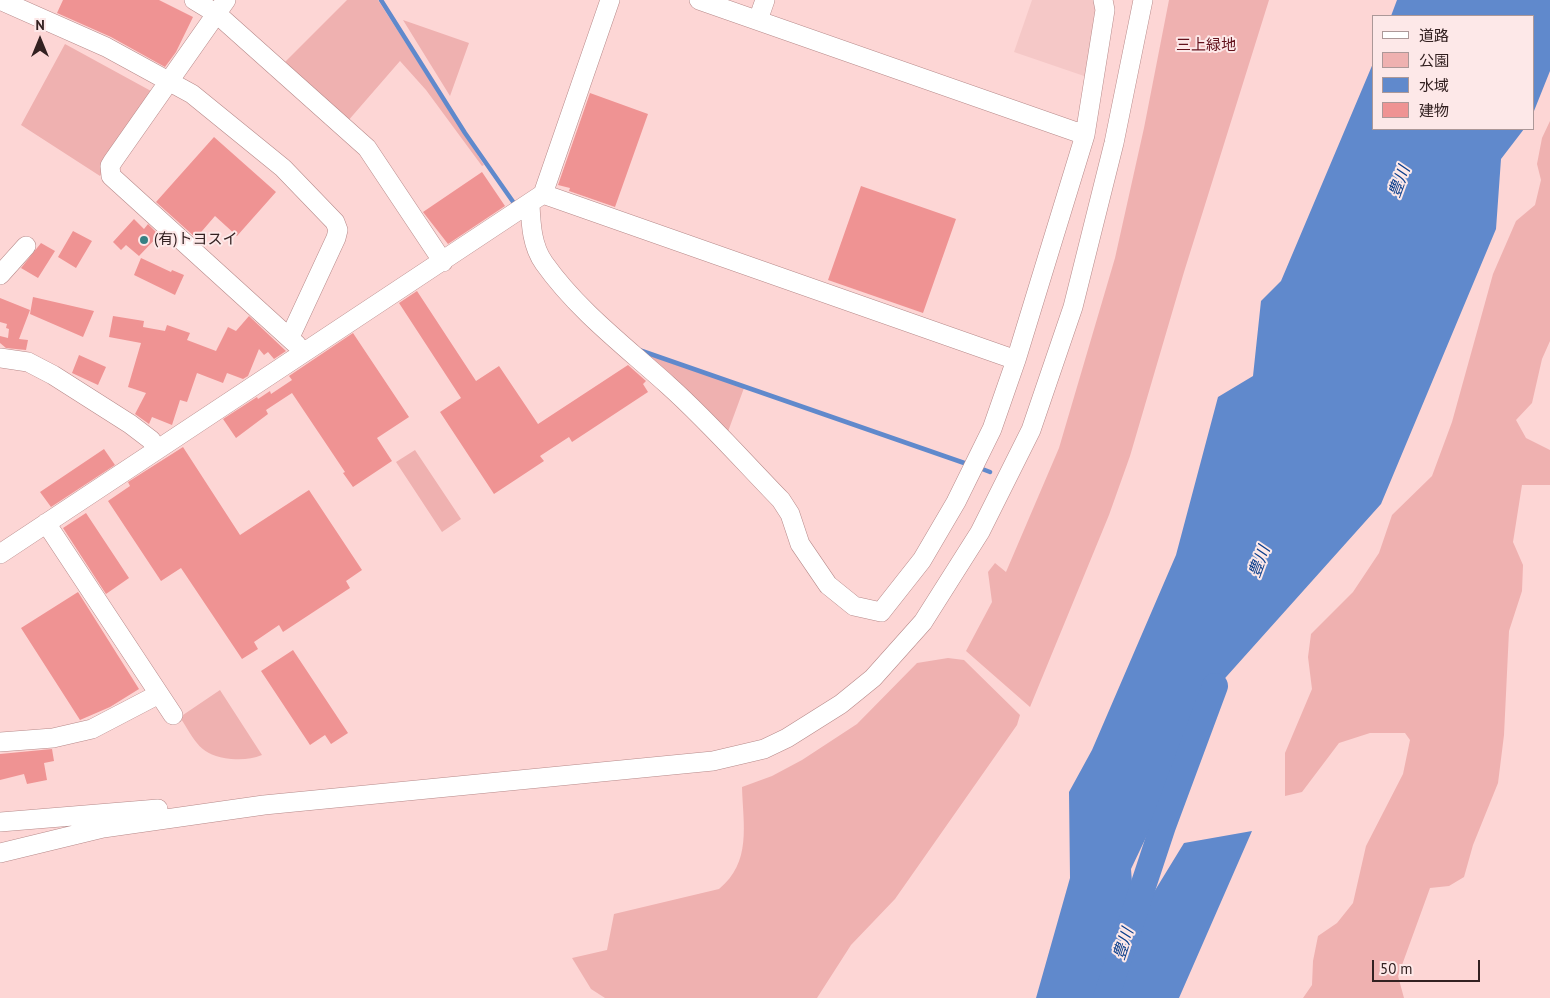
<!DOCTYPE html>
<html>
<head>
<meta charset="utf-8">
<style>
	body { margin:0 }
	#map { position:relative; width:1550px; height:998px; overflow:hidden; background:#fdd6d5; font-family:"PT Sans","Noto Sans JP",sans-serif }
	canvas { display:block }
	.legend { position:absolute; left:1372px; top:15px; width:162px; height:115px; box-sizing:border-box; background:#fde8e8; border:1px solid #ac9898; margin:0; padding:6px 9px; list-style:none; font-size:15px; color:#332121 }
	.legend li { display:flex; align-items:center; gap:10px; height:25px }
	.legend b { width:25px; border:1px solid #ac9898 }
	.north { position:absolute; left:15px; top:15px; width:50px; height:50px; -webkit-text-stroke:4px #fde8e8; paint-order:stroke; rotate:0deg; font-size:14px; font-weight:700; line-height:20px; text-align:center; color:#332121 }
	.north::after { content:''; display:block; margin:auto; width:18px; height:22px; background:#332121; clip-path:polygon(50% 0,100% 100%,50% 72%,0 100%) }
	.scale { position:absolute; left:1372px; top:960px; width:108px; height:22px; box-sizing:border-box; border:2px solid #332121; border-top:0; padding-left:6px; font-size:15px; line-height:18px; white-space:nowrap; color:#332121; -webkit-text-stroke:4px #fde8e8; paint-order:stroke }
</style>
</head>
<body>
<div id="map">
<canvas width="1550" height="998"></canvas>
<ul class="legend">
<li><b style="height:6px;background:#fff"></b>道路</li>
<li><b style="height:14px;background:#efb1b0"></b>公園</li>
<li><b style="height:14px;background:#6089cc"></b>水域</li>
<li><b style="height:14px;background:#ef9393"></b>建物</li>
</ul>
<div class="north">N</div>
<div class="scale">50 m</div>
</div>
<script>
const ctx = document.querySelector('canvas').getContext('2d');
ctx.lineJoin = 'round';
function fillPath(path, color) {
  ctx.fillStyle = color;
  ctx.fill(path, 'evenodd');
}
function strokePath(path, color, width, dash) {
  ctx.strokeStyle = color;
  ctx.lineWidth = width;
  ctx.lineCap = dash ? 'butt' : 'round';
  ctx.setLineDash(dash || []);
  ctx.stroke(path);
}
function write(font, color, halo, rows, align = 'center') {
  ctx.font = font + ' "PT Sans","Noto Sans JP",sans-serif';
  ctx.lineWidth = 4;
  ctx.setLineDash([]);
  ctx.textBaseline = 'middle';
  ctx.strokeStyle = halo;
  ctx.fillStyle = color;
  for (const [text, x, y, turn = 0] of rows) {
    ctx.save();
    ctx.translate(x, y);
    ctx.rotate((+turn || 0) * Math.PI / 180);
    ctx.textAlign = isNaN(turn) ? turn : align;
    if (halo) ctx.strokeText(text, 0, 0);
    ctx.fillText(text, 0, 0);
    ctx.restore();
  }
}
const built = new Path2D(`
	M1032 0H1096L1097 11 1087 77 1014 52Z`);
const green = new Path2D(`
	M347 0H378L484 165 482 166 426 90 400 61 347 122 282 65Z
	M1169 0H1269L1184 272 1130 456 1109 515 1030 707 966 651 992 602 988 572 995 563 1006 572 1059 448 1115 258 1144 128Z
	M403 20 469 43 450 96Z
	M65 44 151 91 100 176 21 125Z
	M1550 121V341L1542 359 1532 403 1516 420 1526 438 1550 450V485H1522L1513 542 1523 565 1522 591 1509 631 1504 735 1498 783 1473 845 1464 877 1449 886 1430 888 1398 976 1404 998H1303L1312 985 1313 961 1318 936 1337 923 1353 903 1366 846 1403 774 1410 740 1405 733H1370L1339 743 1302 792 1285 796V753L1312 689 1308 657 1311 634 1353 592 1379 553 1392 515 1432 476 1452 422 1493 274 1516 221 1535 205 1541 180 1537 164 1542 138Z
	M633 350 744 388 726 437Z
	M415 450 461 519 442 532 396 462Z
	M948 658 964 660 1020 715 1017 725 895 899 851 945 817 998H605L591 989 572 958 607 950 614 914 719 889C752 862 743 825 742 787L772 776 802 760 857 724 917 663Z
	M220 690 262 755C252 759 243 760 231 759 200 756 195 741 180 717Z`);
const water = new Path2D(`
	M1397 0H1550V71L1534 111V16H1391Z
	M1374 61V129H1524L1501 159 1496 229 1381 504 1218 686 1131 869 1135 923 1184 843 1252 831 1179 998H1036L1070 878 1069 792 1092 750 1176 555 1218 397 1253 376 1261 301 1281 281Z`);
const stream = new Path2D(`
	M381 0 465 133 516 206
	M639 350 970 465
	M977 467 990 472`);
const river = new Path2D(`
	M1106 998 1163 826 1215 686`);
const building = new Path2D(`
	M63 0H159L193 17 176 52 165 67 111 37 57 13Z
	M590 93 648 114 615 207 569 191 570 188 558 185Z
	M214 137 276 192 237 236 215 216 196 238 156 202Z
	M482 172 505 206 448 244 423 212Z
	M861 186 956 219 923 313 828 280Z
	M134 219 144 229 148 224 159 235 139 256 126 245 121 250 113 242Z
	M73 231 92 241 76 268 58 257Z
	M41 243 55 251 38 278 21 268Z
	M141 258 171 272 172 270 184 275 175 295 134 275Z
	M417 291 476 381 499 366 538 424 628 365 646 381 643 384 648 392 572 442 569 437 540 456 544 461 494 494 440 412 461 398 399 303Z
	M33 297 94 311 83 337 30 314Z
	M0 298 30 310 19 339 28 340 26 350 6 348 0 343V336L8 338 9 329 6 328 7 324 0 322Z
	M113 316 144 321 143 327 165 331 167 325 190 333 187 340 216 351 228 327 236 331 249 316 286 351 274 359 268 352 264 355 259 349 248 376 243 379 227 373 223 383 197 373 187 402 180 400 172 425 152 417 149 424 135 414 146 393 128 387 141 343 109 337Z
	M353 333 409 417 377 438 392 461 353 487 343 473 345 472 292 393 266 410 268 414 236 438 223 419 257 397 258 399 270 391 271 394 292 380 289 376Z
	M79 355 106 367 98 385 72 373Z
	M183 447 240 535 309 490 362 570 346 581 350 588 283 632 279 625 254 642 258 649 242 659 181 568 161 581 108 501 130 486 128 482Z
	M104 449 115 465 51 507 40 492Z
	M86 513 129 578 106 594 63 528Z
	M78 592 139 689 110 707 80 720 21 628Z
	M293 650 348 733 331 744 325 735 310 745 261 671Z
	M52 749 54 761 44 763 47 780 27 784 24 774 0 780V754Z`);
const minor = new Path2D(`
	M0 0 106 47 192 94 283 168 335 222 338 230 336 238 290 337
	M194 0 217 14 367 148 443 262
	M226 0 113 161 110 166 111 176 297 345
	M699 0 1085 135
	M758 20 765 0
	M543 194 1016 360
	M530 205C531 225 532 246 544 263 578 311 626 347 669 386 708 421 744 462 781 500L790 514 800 544 828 585 854 606 881 612 922 560 956 502 992 429 1016 360 1085 135 1105 10 1103 0
	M0 275 26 246
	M0 358 28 362 53 375 130 424 151 440 157 450
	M46 523 173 715
	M0 554 543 194 610 0
	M0 742 53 738 92 729 159 694
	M0 822 158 809
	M0 853 103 828 264 805 713 761 764 749 787 738 841 704 873 678 923 622 980 532 1031 430 1073 307 1114 143 1143 0`);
const markers = [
	[144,240,5,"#378083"]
];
const parkNames = [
	["三上緑地",1206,46]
];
const poiNames = [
	["(有)トヨスイ",154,240]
];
const waterNames = [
	["豊川",1400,182,-70],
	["豊川",1260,562,-70],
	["豊川",1124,944,-72]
];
fillPath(built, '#f5c8c7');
fillPath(green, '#efb1b0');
fillPath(water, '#6089cc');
strokePath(stream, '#6089cc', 4.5);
strokePath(river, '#6089cc', 26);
fillPath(building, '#ef9393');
strokePath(minor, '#b68989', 20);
strokePath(minor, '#fff', 19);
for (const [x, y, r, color] of markers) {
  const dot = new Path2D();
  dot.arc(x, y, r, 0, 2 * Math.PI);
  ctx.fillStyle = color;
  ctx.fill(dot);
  strokePath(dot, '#fde8e8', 2);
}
write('15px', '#62111b', '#fde8e8', parkNames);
write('15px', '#332121', '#fde8e8', poiNames, 'left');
write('italic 16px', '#093d8b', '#fde8e8', waterNames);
</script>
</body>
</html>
